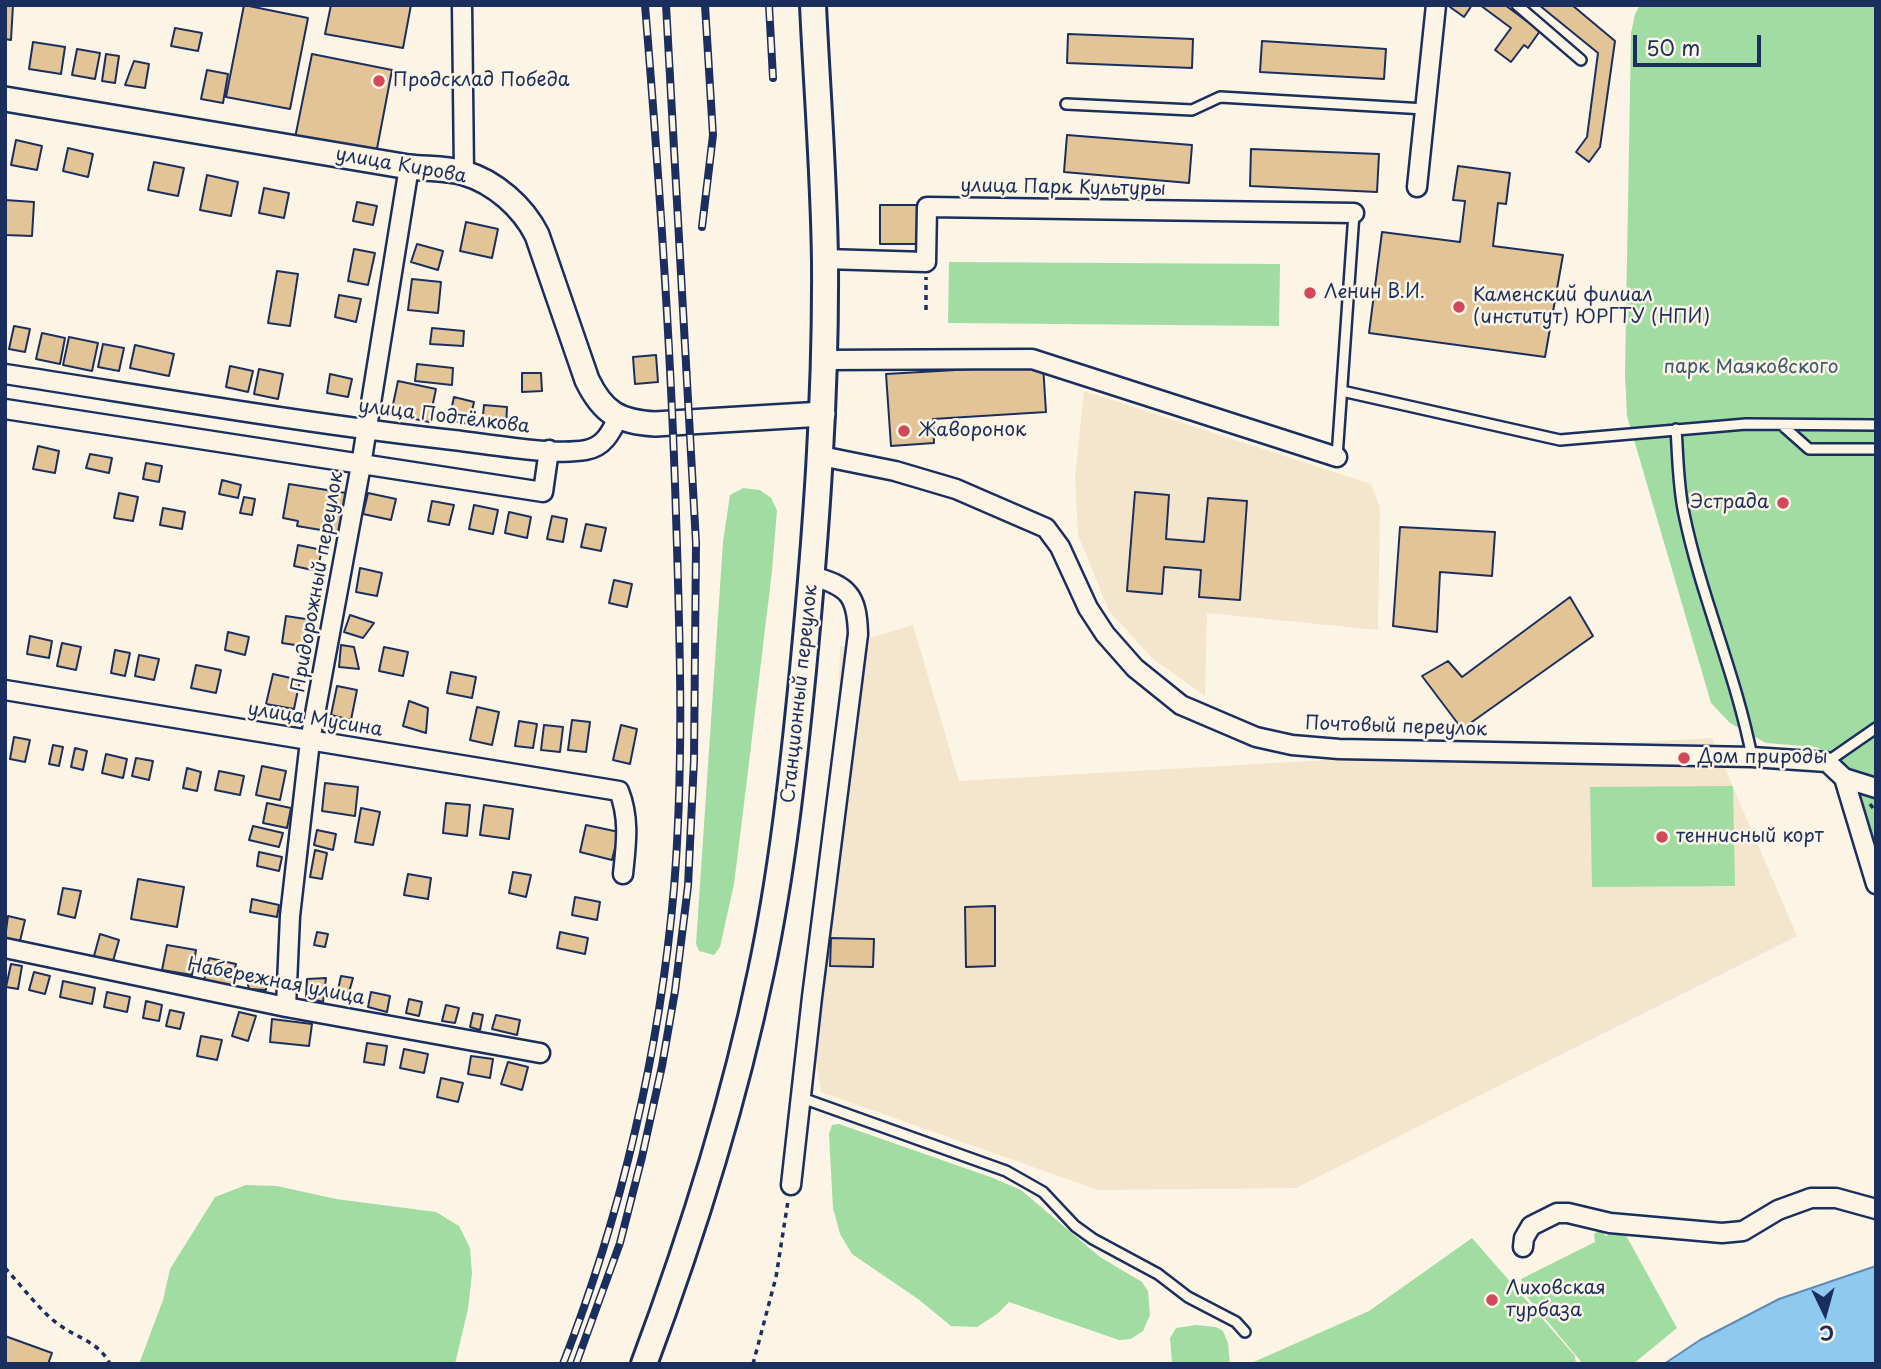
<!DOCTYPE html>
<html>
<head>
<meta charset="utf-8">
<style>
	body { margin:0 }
	#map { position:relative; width:1881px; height:1369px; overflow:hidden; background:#fcf5e5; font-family:"Playpen Sans",sans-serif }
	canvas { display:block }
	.frame { position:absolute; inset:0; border:7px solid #1b2f5e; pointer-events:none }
	.north { position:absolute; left:1790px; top:1278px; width:70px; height:70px; -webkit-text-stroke:5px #fcf5e5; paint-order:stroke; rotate:175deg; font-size:19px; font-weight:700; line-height:28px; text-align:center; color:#1b2f5e }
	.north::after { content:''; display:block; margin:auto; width:24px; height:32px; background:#1b2f5e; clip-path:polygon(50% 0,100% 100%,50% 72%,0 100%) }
	.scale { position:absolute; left:1633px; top:35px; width:128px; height:32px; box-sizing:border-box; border:4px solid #1b2f5e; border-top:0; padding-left:9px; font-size:21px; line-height:24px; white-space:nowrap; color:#1b2f5e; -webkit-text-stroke:5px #fcf5e5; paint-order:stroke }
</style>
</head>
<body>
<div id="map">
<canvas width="1881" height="1369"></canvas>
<div class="frame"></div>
<div class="north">С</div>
<div class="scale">50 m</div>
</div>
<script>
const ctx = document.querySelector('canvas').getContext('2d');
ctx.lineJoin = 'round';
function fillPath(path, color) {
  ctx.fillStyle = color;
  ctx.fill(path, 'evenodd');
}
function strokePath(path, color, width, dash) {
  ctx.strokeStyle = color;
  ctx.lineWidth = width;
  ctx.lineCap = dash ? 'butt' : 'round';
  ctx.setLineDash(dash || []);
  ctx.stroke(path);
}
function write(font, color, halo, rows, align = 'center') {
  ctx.font = font + ' "Playpen Sans",sans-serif';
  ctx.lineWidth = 5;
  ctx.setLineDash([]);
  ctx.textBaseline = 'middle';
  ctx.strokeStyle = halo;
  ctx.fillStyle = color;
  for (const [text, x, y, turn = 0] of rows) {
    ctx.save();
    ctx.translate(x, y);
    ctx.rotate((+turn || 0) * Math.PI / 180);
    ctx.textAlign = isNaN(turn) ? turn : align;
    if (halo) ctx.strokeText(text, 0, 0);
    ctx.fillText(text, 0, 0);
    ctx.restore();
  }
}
const built = new Path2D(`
	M1084 391 1371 484 1380 507 1378 630 1207 613 1205 696 1152 658 1109 611 1078 535 1075 477Z
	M913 625 959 781 1712 738 1797 936 1296 1188 1098 1190 821 1092 815 1054 833 900 840 647Z`);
const green = new Path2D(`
	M1640 5H1876V855L1859 804 1843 764 1816 747 1766 743 1730 723 1711 703 1627 416 1625 374 1631 33 1635 14Z
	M949 262 1280 264 1279 326 948 323Z
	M743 488 760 490 771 498 777 510 772 571 744 804 734 884 720 947 714 955 699 951 696 944 723 542 730 495Z
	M1733 786 1735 886 1592 887 1590 787Z
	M839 1124 993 1178 1021 1190 1100 1257 1142 1282 1148 1291 1150 1315 1143 1331 1131 1339 1119 1340 1009 1302 997 1314 977 1327 951 1326 918 1299 852 1254 840 1234 833 1208 829 1134 832 1125Z
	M246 1185 277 1186 336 1199 436 1212 459 1226 470 1248 472 1273 468 1309 455 1364H139L163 1300 170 1269 215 1197Z
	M1622 1228 1677 1328 1633 1364H1583L1523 1292 1521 1279 1595 1242 1594 1234 1600 1230 1606 1236Z
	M1472 1238 1575 1356 1576 1364H1249L1369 1311Z
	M1196 1325 1216 1327 1223 1331 1228 1343 1230 1364H1172L1170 1338 1176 1328Z`);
const water = new Path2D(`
	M1876 1266V1364H1664L1700 1340 1779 1299Z`);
const building = new Path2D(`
	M5 5H13L11 40 5 39Z
	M244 5 308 18 290 109 226 97Z
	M331 5H411L403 48 325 34Z
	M1451 5H1472L1464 17 1450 7Z
	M1480 5H1505L1540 31 1528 48 1524 45 1511 62 1495 50 1511 28Z
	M1539 5H1572L1615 41 1600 147 1589 162 1576 152 1587 137 1598 53Z
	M175 28 202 33 198 51 171 46Z
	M1068 34 1193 39 1192 68 1067 63Z
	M1262 41 1386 49 1384 79 1260 72Z
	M33 42 65 47 61 74 29 69Z
	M77 49 100 53 95 79 72 75Z
	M106 54 119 56 115 83 102 81Z
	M312 54 392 70 376 154 295 138Z
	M134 61 149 64 145 88 125 85Z
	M207 70 228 74 223 103 201 99Z
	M1067 135 1192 145 1189 183 1064 172Z
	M16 140 42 146 37 170 11 165Z
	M68 148 93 154 88 177 63 171Z
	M1251 149 1379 154 1377 192 1250 186Z
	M154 162 184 168 178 196 148 190Z
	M1458 166 1510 173 1506 204 1498 203 1493 246 1563 255 1545 357 1369 333 1382 232 1460 242 1465 201 1453 200Z
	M207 175 238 182 231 216 200 210Z
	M264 188 289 193 284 218 259 213Z
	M5 200 34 202 32 236 5 235Z
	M357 202 377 206 373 225 353 221Z
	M880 205H920V244H880Z
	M466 222 498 229 492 258 460 251Z
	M417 244 443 251 438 270 411 262Z
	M354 249 375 253 368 285 348 281Z
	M277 271 298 274 290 326 268 323Z
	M412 279 441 282 438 313 408 310Z
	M339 295 361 299 356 322 335 317Z
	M14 326 30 329 25 352 9 349Z
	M432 328 464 331 463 346 430 344Z
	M42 333 65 338 60 364 36 359Z
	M69 337 98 343 92 371 63 365Z
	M103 344 124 348 119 371 98 367Z
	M135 345 174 354 169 376 130 368Z
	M656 355 658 382 635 384 633 357Z
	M417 364 453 368 452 385 415 381Z
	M1043 365 1046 412 933 419 934 443 891 446 886 374Z
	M230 366 253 371 248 392 226 387Z
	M259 369 283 374 278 399 254 394Z
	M522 373H541L542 391 522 392Z
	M330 374 352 379 348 397 327 393Z
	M398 381 436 389 429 422 391 414Z
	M454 397 474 402 469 424 449 420Z
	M484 405 507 407 506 428 482 427Z
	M38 446 59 451 55 473 33 469Z
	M90 454 112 458 109 473 86 468Z
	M146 463 162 466 159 482 143 479Z
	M222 480 241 485 238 498 219 494Z
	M289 484 346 493 339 533 297 526 298 521 283 518Z
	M1135 492 1169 495 1166 539 1204 542 1208 498 1247 501 1240 600 1199 597 1201 570 1164 567 1162 594 1127 591Z
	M119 493 138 497 133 521 114 518Z
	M368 493 396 499 391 520 363 514Z
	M244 497 255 499 252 515 240 513Z
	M432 501 454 505 449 525 428 521Z
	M474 505 498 510 493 534 469 529Z
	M163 508 185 512 182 529 160 525Z
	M509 512 531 517 527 538 505 533Z
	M552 516 567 519 563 542 547 539Z
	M586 524 606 528 601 551 581 547Z
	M1400 527 1495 532 1492 576 1440 572 1437 632 1393 626Z
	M298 545 322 550 317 571 294 566Z
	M360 568 382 573 377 596 356 592Z
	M614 580 632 584 627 607 609 603Z
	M1570 597 1593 636 1462 729 1422 676 1448 661 1462 677Z
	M350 615 374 623 363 638 344 632Z
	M286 616 312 620 308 647 282 643Z
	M228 632 249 637 245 655 225 650Z
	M30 636 52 641 49 658 27 654Z
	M62 643 81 647 76 670 57 666Z
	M341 645 354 647 359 669 339 667Z
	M384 647 408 652 403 676 379 671Z
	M115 650 130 653 125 676 111 673Z
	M139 655 159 659 154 680 135 676Z
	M196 665 221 670 216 693 191 688Z
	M451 672 476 677 472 698 447 693Z
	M273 674 300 680 294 709 266 704Z
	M337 686 357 690 351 720 331 715Z
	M409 701 428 708 426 733 403 726Z
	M477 707 499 712 492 745 470 740Z
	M572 720 590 722 586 752 568 750Z
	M519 721 537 724 533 748 515 746Z
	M544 725 563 727 560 752 541 750Z
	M621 725 637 729 630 764 613 760Z
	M14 737 30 740 25 762 10 759Z
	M53 745 63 747 59 766 49 764Z
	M75 748 87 751 83 770 71 767Z
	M106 754 127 759 123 778 102 773Z
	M136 758 153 761 149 780 132 776Z
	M262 766 286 771 280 800 256 795Z
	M187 768 201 772 197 791 183 788Z
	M219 771 244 776 240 795 215 790Z
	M325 783 358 787 355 816 322 811Z
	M267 803 291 808 287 828 263 823Z
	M446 803 470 805 467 836 443 833Z
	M484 805 513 809 509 839 480 835Z
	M361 808 380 812 373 845 355 842Z
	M586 825 619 832 612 860 580 852Z
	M253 826 283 833 279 847 249 840Z
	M317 830 336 834 333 850 314 845Z
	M315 850 327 853 322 879 310 877Z
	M259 852 282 857 279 871 257 866Z
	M513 872 531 875 526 897 509 893Z
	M408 874 431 878 428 899 404 895Z
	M138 879 184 887 177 927 131 919Z
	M63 888 81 891 75 918 58 914Z
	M575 897 600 902 597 920 572 915Z
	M252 899 279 905 277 917 250 912Z
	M995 906V966L966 967 965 907Z
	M8 916 25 920 20 941 5 938Z
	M317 932 328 934 325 947 314 945Z
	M560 932 588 938 585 954 557 948Z
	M100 934 119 940 113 961 94 956Z
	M831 938 874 939 873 967 830 966Z
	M167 945 196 950 192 975 162 970Z
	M209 958 236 964 231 987 204 981Z
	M11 964 22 966 18 989 6 987Z
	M34 972 50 976 45 994 29 990Z
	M341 976 353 978 349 992 338 990Z
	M246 977 266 978V990L249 989Z
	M326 978 323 1002 306 997 307 979Z
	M63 981 95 988 92 1004 60 997Z
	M107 992 130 997 127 1012 104 1007Z
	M371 992 390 996 387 1012 368 1007Z
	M409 999 422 1002 419 1016 406 1013Z
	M146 1001 162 1005 159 1021 143 1018Z
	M446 1005 459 1008 455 1023 442 1021Z
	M170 1010 184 1013 180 1029 166 1026Z
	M239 1012 256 1016 248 1041 232 1036Z
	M473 1013 483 1015 480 1030 470 1027Z
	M496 1015 520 1020 517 1035 492 1029Z
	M272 1019 312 1024 309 1046 270 1042Z
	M201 1036 222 1040 217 1060 197 1056Z
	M367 1043 387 1046 384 1065 364 1062Z
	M404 1049 428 1054 424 1073 400 1068Z
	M471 1056 493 1059 490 1078 468 1074Z
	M508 1062 528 1067 522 1090 501 1084Z
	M441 1078 463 1083 458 1102 437 1097Z
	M5 1336 52 1353 48 1364H5Z`);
const path = new Path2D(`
	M926 310V277
	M1870 804 1876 812
	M5 1268C22 1286 39 1310 58 1324 77 1338 99 1342 110 1364
	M753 1364 776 1277 788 1201`);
const service = new Path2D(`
	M1517 5 1581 60
	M1066 104 1192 110 1220 97 1425 109
	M1342 391 1560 440 1746 424 1876 425
	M1782 425 1809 449H1876
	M1676 429C1678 457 1678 486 1684 514 1701 597 1736 674 1752 757
	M1337 457 1354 213
	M1827 762 1876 728
	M802 1098 1006 1171 1043 1192 1075 1226 1093 1239 1158 1274 1188 1297 1236 1322 1245 1332`);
const minor = new Path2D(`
	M462 5 464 173
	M1417 187 1436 5
	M825 259 926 262 927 207 1354 213
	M824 360 1032 359 1337 457
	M5 374C154 397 303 423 453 440 489 444 553 456 586 450 604 447 611 432 618 418
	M5 409 543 492 549 450
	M821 456 895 471 956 489 1046 528 1060 547 1088 608 1105 634 1135 668 1181 705 1256 737 1292 745 1339 749 1752 757 1827 762 1844 778 1876 788
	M5 690 619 791C630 819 626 845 623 874
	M1844 778 1876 884
	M5 948 286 1007 540 1053
	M286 1007 290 916 310 741 361 465 409 167
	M791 1185 812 997 858 634C857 596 849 586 812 576
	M1523 1247 1524 1238 1531 1226 1557 1213H1568L1610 1223 1722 1233 1743 1231 1778 1210 1811 1198H1836L1876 1209`);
const tertiary = new Path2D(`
	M5 99 409 167C427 169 447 168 464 173 495 182 523 207 537 235L587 380C603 413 619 422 655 424L823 414`);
const secondary = new Path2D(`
	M644 1364C692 1236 733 1106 761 972 782 873 793 771 803 670 816 534 826 398 825 262 824 176 817 91 813 5`);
const rail = new Path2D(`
	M769 5 773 78
	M702 227 713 135 705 5
	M563 1364C622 1213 660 1049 674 888 684 764 680 639 676 515 671 345 659 175 645 5
	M576 1364 620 1243 642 1157 662 1066 675 991 688 886 694 760 696 543 666 5`);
const markers = [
	[379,81,7,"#d1495b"],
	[1310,293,7,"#d1495b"],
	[1459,307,7,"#d1495b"],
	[904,431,7,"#d1495b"],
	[1783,503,7,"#d1495b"],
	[1684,758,7,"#d1495b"],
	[1662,837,7,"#d1495b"],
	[1492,1300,7,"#d1495b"]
];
const poiNames = [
	["Продсклад Победа",393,81],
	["Ленин В.И.",1324,293],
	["Каменский филиал",1473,296],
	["(институт) ЮРГТУ (НПИ)",1473,318],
	["Жаворонок",918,431],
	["Эстрада",1769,503,"right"],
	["Дом природы",1698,758],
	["теннисный корт",1676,837],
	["Лиховская",1506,1289],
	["турбаза",1506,1311]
];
const streetNames = [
	["улица Кирова",401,166,10],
	["улица Парк Культуры",1063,188,1],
	["улица Подтёлкова",444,417,7],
	["Придорожный переулок",318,582,-80],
	["Станционный переулок",800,694,-84],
	["улица Мусина",315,720,9],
	["Почтовый переулок",1396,727,2],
	["Набережная улица",276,982,11]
];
const parkNames = [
	["парк Маяковского",1751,368]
];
fillPath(built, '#f4e6cd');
fillPath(green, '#a1dca2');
fillPath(water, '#90c9ef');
strokePath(water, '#618bb5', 2);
fillPath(building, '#e3c496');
strokePath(building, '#1b2f5e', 2);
strokePath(service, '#1b2f5e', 14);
strokePath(minor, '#1b2f5e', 23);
strokePath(tertiary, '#1b2f5e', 28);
strokePath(secondary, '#1b2f5e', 30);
strokePath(path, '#1b2f5e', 3.5, [5, 5]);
strokePath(service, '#fcf5e5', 9);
strokePath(minor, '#fcf5e5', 18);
strokePath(tertiary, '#fcf5e5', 23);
strokePath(secondary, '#fcf5e5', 24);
strokePath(rail, '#1b2f5e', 8);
strokePath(rail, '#fcf5e5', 5, [16]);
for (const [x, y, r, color] of markers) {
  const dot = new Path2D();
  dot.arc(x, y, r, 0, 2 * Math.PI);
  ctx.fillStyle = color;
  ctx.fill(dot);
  strokePath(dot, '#fcf5e5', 2.5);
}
write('19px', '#1b2f5e', '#fcf5e5', poiNames, 'left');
write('19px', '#1b2f5e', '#fcf5e5', streetNames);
write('19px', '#3c5a6f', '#fcf5e5', parkNames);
</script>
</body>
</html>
